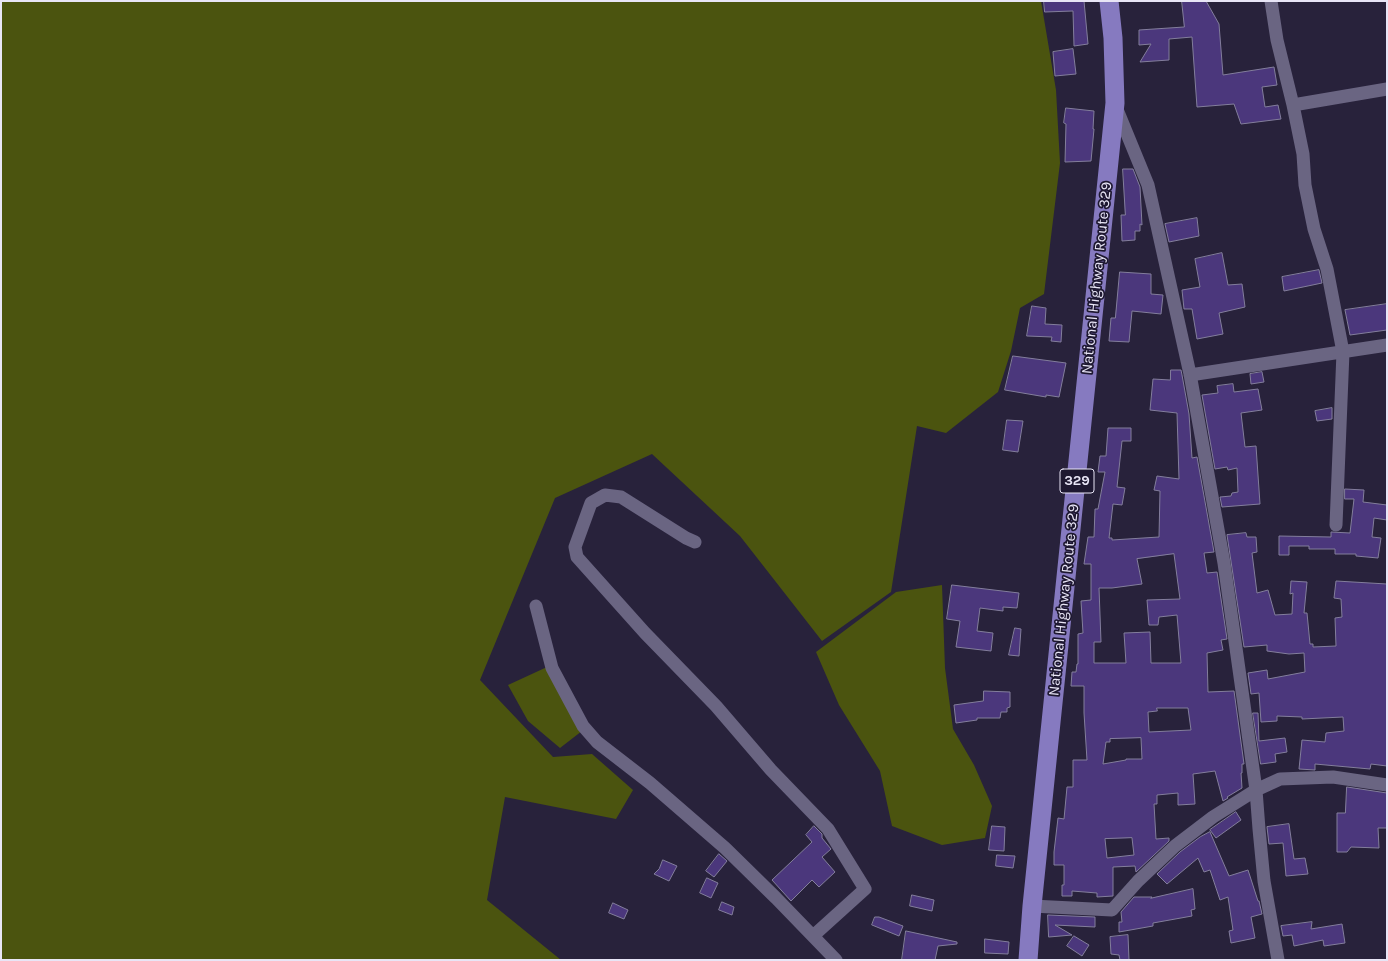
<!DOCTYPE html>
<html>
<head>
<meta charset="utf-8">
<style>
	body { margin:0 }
	#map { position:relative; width:1388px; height:961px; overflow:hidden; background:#28223b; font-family:Karla,sans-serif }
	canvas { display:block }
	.frame { position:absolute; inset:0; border:2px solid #e8e5f6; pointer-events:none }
</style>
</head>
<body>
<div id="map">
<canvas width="1388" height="961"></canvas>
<div class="frame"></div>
</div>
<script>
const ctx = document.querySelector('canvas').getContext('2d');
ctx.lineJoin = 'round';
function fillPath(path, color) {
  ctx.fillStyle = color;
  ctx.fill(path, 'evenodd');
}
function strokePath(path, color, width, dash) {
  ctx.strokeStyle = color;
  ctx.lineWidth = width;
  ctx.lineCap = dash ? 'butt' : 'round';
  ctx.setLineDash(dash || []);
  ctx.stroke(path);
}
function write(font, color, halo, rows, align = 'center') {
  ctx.font = font + ' Karla,sans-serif';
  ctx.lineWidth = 3.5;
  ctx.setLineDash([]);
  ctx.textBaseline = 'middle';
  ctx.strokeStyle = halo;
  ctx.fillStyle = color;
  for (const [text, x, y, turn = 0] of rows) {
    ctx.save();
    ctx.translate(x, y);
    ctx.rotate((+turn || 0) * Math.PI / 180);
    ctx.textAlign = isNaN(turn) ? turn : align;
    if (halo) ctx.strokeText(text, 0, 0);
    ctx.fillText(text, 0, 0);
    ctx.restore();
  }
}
const green = new Path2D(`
	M1 1H1041L1056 90 1060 163 1044 294 1020 308 1011 351 998 392 946 433 917 426 891 592 822 641 740 536 652 454 555 498 480 680 553 757 592 754 633 790 616 819 505 797 487 900 561 960H1Z
	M942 585 945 668 953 729 974 765 992 806 985 838 942 845 892 826 880 771 839 705 816 652 896 592Z
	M547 667 582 731 560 748 528 721 508 685Z`);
const building = new Path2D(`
	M1044 1H1084L1088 44 1074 46 1073 11 1045 12Z
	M1182 1H1206L1219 24 1223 75 1274 67 1277 85 1262 87 1265 107 1278 105 1281 119 1241 124 1234 104 1197 107 1192 37 1169 39V60L1140 62 1151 44 1139 45V30L1184 27Z
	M1073 49 1076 74 1055 76 1053 52Z
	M1066 108 1094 111 1093 129H1094L1091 161 1065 162 1066 124 1064 123Z
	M1123 169H1133L1140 187 1142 225 1140 224V231H1135V240L1122 241 1121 215H1125Z
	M1197 218 1199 236 1169 242 1165 224Z
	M1222 253 1228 285 1242 284 1245 307 1219 313 1223 334 1197 339 1192 309H1184L1182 290 1200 287 1195 259Z
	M1319 270 1322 283 1284 291 1282 277Z
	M1120 272 1151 274V294L1163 295 1161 314 1132 311 1129 342 1109 341 1111 318H1115Z
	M1387 304V330L1350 335 1345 310Z
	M1032 306 1046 308 1045 324 1062 325 1061 342 1051 341 1052 337 1027 336Z
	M1013 356 1066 363 1059 397 1046 395V397L1005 390Z
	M1171 370H1181L1182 375 1189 414 1192 458 1197 457 1214 552 1204 553 1207 573 1217 572 1227 639 1221 640 1223 650 1207 653 1208 692 1234 691 1244 764H1242V773H1241L1242 788 1227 797 1228 798 1223 801 1215 771 1193 774 1195 804 1178 805V793L1157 795V804H1154L1156 839 1169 838V841L1136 872 1135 866 1113 867V896L1097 897V893L1072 891V896H1062V885H1064V865H1054V852L1058 818 1064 819 1067 787H1073V760H1087L1084 713V686H1071L1072 672H1076L1077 664H1078V634L1083 633 1081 601 1091 600V564H1084L1088 537H1094L1095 509H1098L1105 472H1098L1100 456H1106L1108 428H1131V441H1122L1117 487 1125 488 1122 505 1113 504 1109 538H1112V540L1159 537 1160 491 1154 490 1157 476 1179 479 1177 413 1150 410 1153 379 1170 380ZM1174 554 1180 599 1147 600 1149 625H1158L1159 617 1177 615 1181 663H1151L1150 632 1124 633 1126 663H1094V642H1101L1099 588H1112L1142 584 1137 559ZM1157 708H1188L1191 730 1149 732 1148 712 1157 711ZM1141 738 1142 759H1126V760L1103 764 1106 742H1110V739ZM1132 838 1134 855 1107 858 1105 839Z
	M1262 372 1264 382 1251 384 1250 374Z
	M1233 384 1234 392 1258 389 1262 410 1241 413 1245 447 1256 446 1260 504 1222 507 1220 497 1231 496 1232 493 1238 492 1237 468 1228 470 1227 467 1215 469 1202 395 1218 393 1217 386Z
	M1332 408V419L1317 421 1315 411Z
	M1007 420 1023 421 1018 452 1003 450Z
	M1345 489 1364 490 1363 502 1387 505V520L1374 518 1372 537 1381 538 1378 558 1356 556V554H1335V549H1309V546H1289V555H1279V536L1331 537V532L1350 533 1354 499H1345Z
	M1246 533 1247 537H1256L1257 552 1252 553 1257 593 1268 590 1275 615 1292 614 1293 593 1290 594 1291 581 1307 582 1304 613H1307L1310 644H1313V647L1336 646 1335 618 1342 617 1341 599 1334 598 1336 581 1387 584V766L1371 764 1370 769 1315 764V770L1299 769 1302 740 1325 742 1326 733 1344 731 1343 717 1302 719V717L1277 716V721L1261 722 1259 693 1251 694 1248 673 1267 670 1268 679 1305 672 1304 653 1289 654 1267 651V645L1244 647 1227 535Z
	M952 585 1019 593 1017 608 1003 607V611L980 608 977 631 993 633 991 651 956 647 960 621 947 619Z
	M1015 628 1021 629 1019 656 1009 655Z
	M984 691 1010 692V707L1007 708V712H1001L1000 718H977V720L956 723 954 705 983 701Z
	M1253 713H1258L1259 741 1285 738 1287 752 1275 754 1276 762 1261 764Z
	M1347 787 1387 793V828H1378L1379 848 1351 847 1347 852H1337V813H1345Z
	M1236 812 1241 820 1216 838 1210 830Z
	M1289 824 1294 859 1305 858 1308 874 1286 876 1283 843 1269 844 1267 827Z
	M814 826 822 834V838L831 849 822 857 835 872 819 887 812 880 791 901 772 880 812 842 806 835Z
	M992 826 1005 827 1004 851 989 850Z
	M1210 832 1229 876 1248 870 1258 901H1259L1262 914 1251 917 1255 938 1231 943 1229 931 1233 930 1228 897 1220 900 1210 870 1204 872 1198 858 1167 884 1157 874 1180 852 1200 837Z
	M719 854 727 861 714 877 706 871Z
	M997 855 1015 856 1013 868 996 866Z
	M663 860 677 866 669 881 654 874 659 869Z
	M707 878 718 883 711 898 700 893Z
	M1193 889 1195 909 1191 910 1192 916 1153 923V926L1119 932V922H1122L1121 912 1134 897H1152L1151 898Z
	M912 895 934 900 932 911 910 906Z
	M722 902 734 907 732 915 719 910Z
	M613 903 628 910 624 919 609 913Z
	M1048 915 1095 917V927L1055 925 1072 935 1049 937Z
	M875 917H879L903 926 899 936 872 925Z
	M1312 922 1311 929 1342 924 1345 943 1324 946 1323 940 1294 946 1292 935 1283 936 1281 926Z
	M906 931 957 942V944L938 946 935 960H902Z
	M1128 935 1129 960H1120L1119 955 1111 954 1110 937Z
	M1074 936 1089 945 1082 956 1067 946Z
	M985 939 1009 942 1008 954 985 953Z`);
const minor = new Path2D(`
	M1271 1 1277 40 1293 105 1303 154 1305 185 1314 229 1327 269 1343 352 1336 525
	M1293 105 1387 89
	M1116 107 1148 185 1190 374 1224 563 1256 790 1259 829 1264 881 1278 960
	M1190 375 1387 345
	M695 542 686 538 621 497 605 495 591 503 575 547 577 557 645 633 716 706 771 770 828 829 865 889 813 936
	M536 606 552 668 583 726 597 742 650 783 725 848 776 898 836 960
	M1032 906 1112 910 1138 881 1175 846 1213 817 1256 790 1280 779 1333 777 1387 785`);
const highway = new Path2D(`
	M1028 960 1032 906 1115 103 1113 38 1109 1`);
const shields = [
	[1077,481,34]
];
const shieldNames = [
	["329",1077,481]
];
const streetNames = [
	["National Highway Route 329",1097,278,-84],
	["National Highway Route 329",1064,600,-84]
];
fillPath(green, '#4b540f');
fillPath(building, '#4b377c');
strokePath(building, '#837e9c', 1);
strokePath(minor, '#6a6582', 13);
strokePath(highway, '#867ac0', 19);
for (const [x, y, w] of shields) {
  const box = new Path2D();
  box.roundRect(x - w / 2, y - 12, w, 24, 3);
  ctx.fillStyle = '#1e1831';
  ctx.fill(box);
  strokePath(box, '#e8e5f6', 1);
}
write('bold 14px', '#e8e5f6', null, shieldNames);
write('15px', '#e8e5f6', '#1e1831', streetNames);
</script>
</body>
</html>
